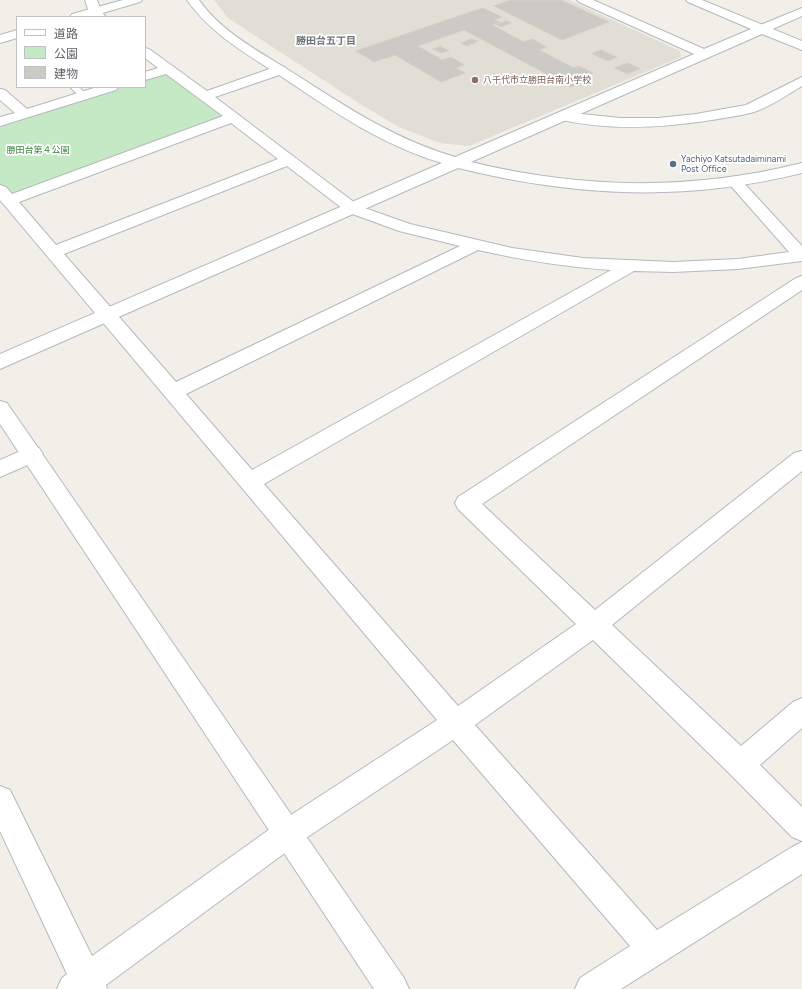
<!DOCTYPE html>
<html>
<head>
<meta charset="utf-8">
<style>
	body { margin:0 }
	#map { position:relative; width:802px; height:989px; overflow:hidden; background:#f1efe8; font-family:Figtree,"Noto Sans JP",sans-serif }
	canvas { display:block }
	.legend { position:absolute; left:16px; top:16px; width:130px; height:72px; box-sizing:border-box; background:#fff; border:1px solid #bfc1c3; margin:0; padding:5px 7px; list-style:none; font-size:12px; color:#5f6368 }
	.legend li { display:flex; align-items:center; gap:8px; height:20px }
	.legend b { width:20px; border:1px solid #bfc1c3 }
</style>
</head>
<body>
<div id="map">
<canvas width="802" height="989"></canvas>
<ul class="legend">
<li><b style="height:5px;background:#fff"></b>道路</li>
<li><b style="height:11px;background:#c5e8c5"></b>公園</li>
<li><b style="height:11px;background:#cccac5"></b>建物</li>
</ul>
</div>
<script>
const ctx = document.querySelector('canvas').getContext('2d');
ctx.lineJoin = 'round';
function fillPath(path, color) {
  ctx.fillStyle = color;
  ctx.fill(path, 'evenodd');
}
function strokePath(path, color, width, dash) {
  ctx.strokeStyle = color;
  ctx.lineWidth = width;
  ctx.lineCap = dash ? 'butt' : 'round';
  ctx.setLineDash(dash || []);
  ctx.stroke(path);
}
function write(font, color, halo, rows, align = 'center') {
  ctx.font = font + ' Figtree,"Noto Sans JP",sans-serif';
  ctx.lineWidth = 3.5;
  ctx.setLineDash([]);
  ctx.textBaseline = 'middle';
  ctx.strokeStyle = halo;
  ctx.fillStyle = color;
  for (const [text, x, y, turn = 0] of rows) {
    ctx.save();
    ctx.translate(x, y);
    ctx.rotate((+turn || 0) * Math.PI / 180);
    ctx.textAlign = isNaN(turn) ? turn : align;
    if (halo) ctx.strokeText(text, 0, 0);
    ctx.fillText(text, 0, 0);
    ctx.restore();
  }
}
const education = new Path2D(`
	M214 0H569L680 51 681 57 469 146 440 143 399 127 357 102 228 18Z`);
const green = new Path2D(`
	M167 69 232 118 9 200 0 190V122L111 87H145V76Z`);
const building = new Path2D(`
	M511 0H561L609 22 562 40 494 6Z
	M483 8 502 17 494 20 500 22 492 25 524 42 532 39 547 47 539 50 574 68 579 66 593 73 587 75 593 78 571 87 464 30 418 46 442 60 451 57 464 65 456 68 465 73 441 82 395 55 374 62 356 51Z
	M507 21 511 23 501 27 496 24Z
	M472 39 478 41 467 46 461 43Z
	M441 46 449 51 441 53 433 49Z
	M601 50 617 57 608 61 592 54Z
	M628 63 640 69 627 74 615 68Z`);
const service = new Path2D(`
	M70 87H79L88 96 81 98Z`);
const minor = new Path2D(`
	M85 0H97L101 11 106 17H93L89 12Z
	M802 8V16L766 32H758L756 29 758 26Z
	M145 48 149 49 207 91 275 67H285L287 70 285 73 215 97 359 206 410 224 512 248 583 258 673 262 738 259 789 252 731 186 728 183 731 180H741L802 246V261L738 269 673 272 634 271 264 484 458 706 576 624 458 509 455 503 458 497 796 278 802 276V290L482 504 595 610 794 453 802 451V471L612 625 741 746 793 702 802 698V728L760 765 802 807V841L792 837 730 774 593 640 475 725 657 930 792 847 802 842V874L621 989H575L580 978 630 946 453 740 297 844 106 985 107 989H57L62 978 67 974 0 831V786L10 790 92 956 277 824 437 720 0 200V185L6 187 12 194 223 116 166 74 145 80V72L158 68 145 58ZM231 123 278 159 56 245 19 202ZM287 166 347 212 399 231 460 246 176 382 64 254ZM478 250C522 260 566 267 611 270L252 470 186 394Z
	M802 77V86C787 95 773 105 757 111 742 116 727 117 712 120 661 128 608 131 558 119L556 116 558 113 563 112 620 118H658L696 114 746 105Z
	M97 87H118L116 90 0 126V117L15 113 0 100V89L5 90 27 109Z
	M32 446 39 448 43 454 39 460 0 477V460Z`);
const tertiary = new Path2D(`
	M123 0H142L140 2 89 17H70L72 14Z
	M187 0H199C221 31 255 49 287 69 342 104 391 138 455 157L694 54 579 2 577 0H593L704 49 751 29 688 2 686 0H702L802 41V50L762 34 471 162C583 189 690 191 802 163V173C684 202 576 197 458 168L0 369V354L442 163C381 145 331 110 279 75 245 53 211 34 187 0Z
	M17 30V38L0 43V35Z
	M0 401 7 403 404 978 409 989H374L0 424Z`);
const markers = [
	[475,80,4,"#8d6e63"],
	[673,164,4,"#5c6f8a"]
];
const farEducationnames = [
	["八千代市立勝田台南小学校",483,80]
];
const farParknames = [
	["勝田台第４公園",38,150]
];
const farServicenames = [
	["Yachiyo Katsutadaiminami",681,159],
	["Post Office",681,169]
];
const farNeighbourhoodnames = [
	["勝田台五丁目",326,41]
];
fillPath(education, '#e1ded6');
fillPath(green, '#c5e8c5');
fillPath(building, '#cccac5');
strokePath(building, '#d6d1c6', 1);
strokePath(service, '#b5b8bc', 2);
strokePath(minor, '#b5b8bc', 2);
strokePath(tertiary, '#b5b8bc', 2);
fillPath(service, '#fff');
fillPath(minor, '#fff');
fillPath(tertiary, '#fff');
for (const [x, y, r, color] of markers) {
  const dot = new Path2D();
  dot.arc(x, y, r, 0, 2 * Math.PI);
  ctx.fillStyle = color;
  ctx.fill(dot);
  strokePath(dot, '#fff', 1.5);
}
write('9px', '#785e54', '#fff', farEducationnames, 'left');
write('9px', '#348238', '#fff', farParknames);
write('9px', '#4e5e75', '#fff', farServicenames, 'left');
write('bold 10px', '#70757a', '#fff', farNeighbourhoodnames);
</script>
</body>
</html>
